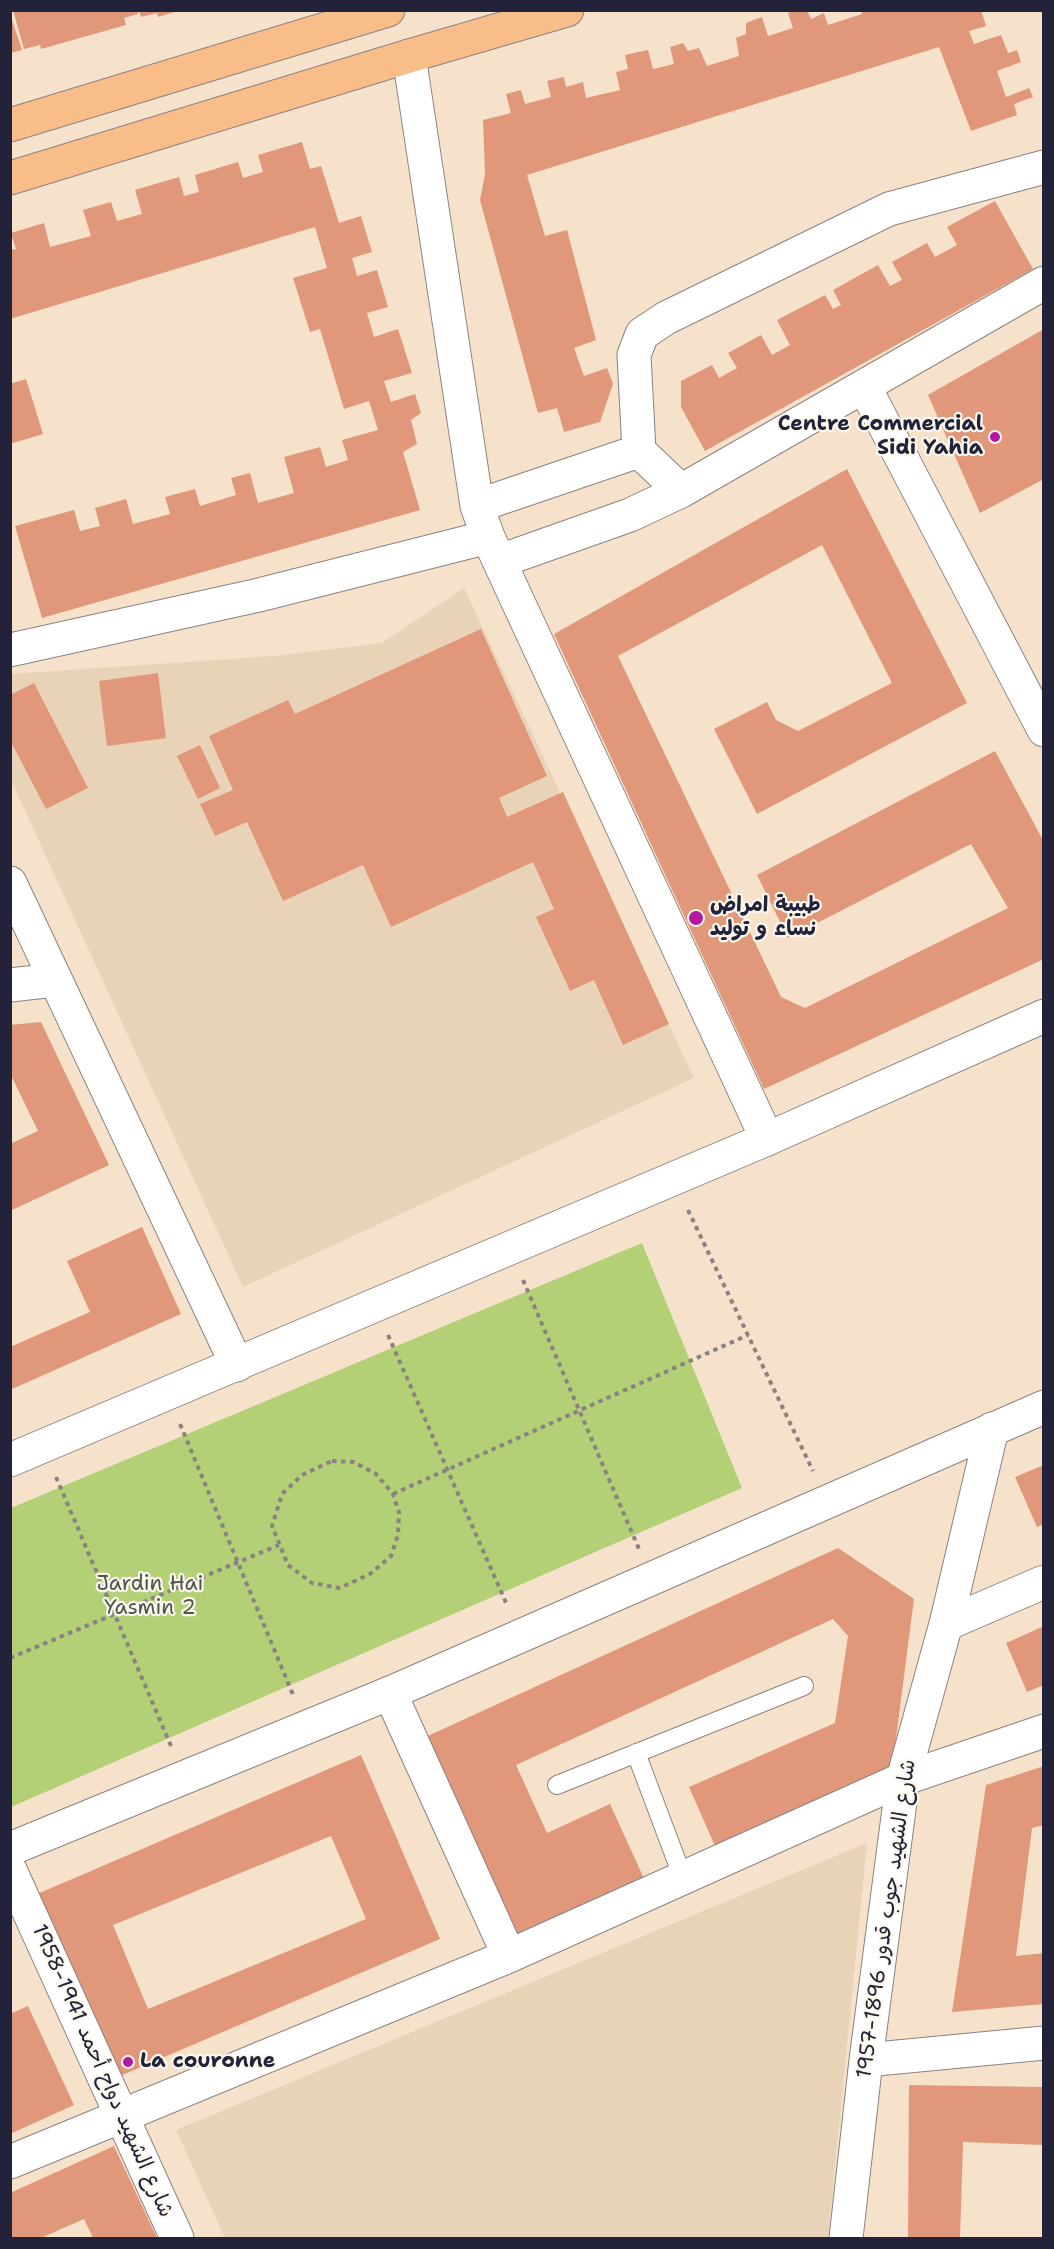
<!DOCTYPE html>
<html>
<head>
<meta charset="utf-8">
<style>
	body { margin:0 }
	#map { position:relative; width:1054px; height:2249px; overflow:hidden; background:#f6e2ca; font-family:"Shantell Sans",sans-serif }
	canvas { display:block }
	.frame { position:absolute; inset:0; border:12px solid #22223b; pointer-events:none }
</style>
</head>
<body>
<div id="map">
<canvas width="1054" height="2249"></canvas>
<div class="frame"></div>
</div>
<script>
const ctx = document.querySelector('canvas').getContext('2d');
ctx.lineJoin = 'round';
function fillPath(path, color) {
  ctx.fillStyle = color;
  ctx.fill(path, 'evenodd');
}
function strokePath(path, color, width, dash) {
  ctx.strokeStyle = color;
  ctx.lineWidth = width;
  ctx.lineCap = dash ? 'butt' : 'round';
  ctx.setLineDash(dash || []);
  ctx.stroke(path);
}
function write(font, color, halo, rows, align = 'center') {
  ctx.font = font + ' "Shantell Sans","Playpen Sans Arabic",sans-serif';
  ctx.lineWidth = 4.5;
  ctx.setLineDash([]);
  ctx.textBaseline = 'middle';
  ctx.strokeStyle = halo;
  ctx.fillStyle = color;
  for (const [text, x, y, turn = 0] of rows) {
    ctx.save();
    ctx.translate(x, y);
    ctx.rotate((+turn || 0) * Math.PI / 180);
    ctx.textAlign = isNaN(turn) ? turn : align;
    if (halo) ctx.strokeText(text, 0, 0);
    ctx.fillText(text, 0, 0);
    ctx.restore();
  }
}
const built = new Path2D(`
	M464 588 694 1078 243 1287 11 780 10 674 274 656 382 643Z
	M867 1843 828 2238H225L176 2130Z`);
const green = new Path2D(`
	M642 1243 742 1488 11 1807V1508Z`);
const building = new Path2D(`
	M13 10H137L138 14 124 18 126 25 41 49 40 45 24 49Z
	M139 10H178V11L158 17 157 13 141 17Z
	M795 10H807L811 19 824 13 828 25 862 14 861 10H981L986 26 969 31 974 44 1001 35 1008 53 1017 50 1021 62 997 71 1006 97 1029 88 1033 97 1014 104 1017 115 971 131 939 47 527 175 545 236 567 230 596 340 574 348 584 376 607 368 613 384 600 422 564 432 557 408 538 413 480 200 485 174 483 120 511 113 506 94 521 90 525 104 551 97 547 81 564 77 566 87 583 82 586 98 620 90 616 72 628 69 625 55 648 50 653 69 674 64 670 47 683 43 688 51 699 48 707 66 739 56 736 38 746 34V23L762 17 768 36 793 28 788 13Z
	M10 14 22 50 10 53Z
	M302 142 310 169 321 166 339 223 361 216 372 252 352 258 357 276 377 270 388 307 367 313 374 337 398 329 412 373 384 381 391 402 415 394 421 413 411 420 417 444 403 452 420 510 42 618 15 526 74 510 80 531 100 526 95 508 126 499 133 524 170 514 165 497 195 489 200 506 236 495 231 478 250 473 258 503 294 493 284 457 320 447 326 467 348 460 342 440 378 430 369 401 344 409 320 329 310 332 293 278 327 268 315 227 10 319V250L16 249 11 233 44 223 50 247 91 236 83 210 111 202 117 221 142 214 135 190 179 177 184 196 199 192 195 175 238 162 243 178 263 172 258 155Z
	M995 201 1033 269 705 451 681 407V381L712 365 719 378 737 368 728 353 761 335 772 355 790 345 777 320 825 295 833 309 841 305 833 290 878 265 890 286 902 280 892 262 927 243 935 257 957 245 947 227Z
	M1044 329V479L980 513 928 395Z
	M26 379 43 434 10 444V384Z
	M847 469 967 703 757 814 714 729 767 702 776 720 798 731 892 683 822 545 618 656 781 997 805 1008 1008 908 971 844 788 938 757 875 995 751 1044 842V959L764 1089 554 634Z
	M481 629 547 776 499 798 507 817 563 792 669 1024 623 1045 594 980 570 991 536 917 554 909 533 862 391 927 363 865 283 901 247 822 215 836 200 804 233 790 209 736 288 700 295 714Z
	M158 673 166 738 107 746 99 681Z
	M34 683 88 788 46 809 10 740V695Z
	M200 745 220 788 198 799 177 756Z
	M41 1022 109 1165 10 1211V1144L38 1131 10 1073V1025Z
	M142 1227 181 1314 10 1390V1347L90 1312 67 1261Z
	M1044 1465V1524L1037 1527 1015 1477Z
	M838 1548 914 1599 892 1769 715 1846 689 1787 835 1723 848 1636 833 1619 516 1765 547 1833 610 1804 646 1883 513 1944 419 1740Z
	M1044 1626V1685L1027 1692 1006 1643Z
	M361 1755 440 1939 113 2079 35 1895ZM331 1836 366 1919 148 2009 113 1925Z
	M1044 1766V1825L1032 1828 1016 1956 1044 1953V2004L952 2012 986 1785Z
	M28 2006 74 2105 10 2134V2014Z
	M909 2085 1044 2087V2145L963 2142 960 2238H908Z
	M114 2146 157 2238H93L84 2219 41 2238H10V2193Z`);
const path = new Path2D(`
	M688 1210 813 1471
	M523 1280 639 1549
	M388 1335 507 1605
	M180 1424 294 1697
	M332 1461 354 1462 376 1474 393 1494 399 1512 398 1535 391 1556 370 1574 340 1588 312 1583 288 1565 272 1526 282 1494 302 1475Z
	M56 1477 171 1746
	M393 1494 748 1335
	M10 1658 279 1545`);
const service = new Path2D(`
	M636 1753 683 1878
	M557 1785 804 1686`);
const minor = new Path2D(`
	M409 56 477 506
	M864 386 1044 730
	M639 451 681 491 1044 283
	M500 561 630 515 681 491
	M10 650 259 595 488 537
	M10 883 237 1365
	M10 985 55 980
	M767 1139 488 537 477 506 639 451 634 355 642 334 666 318 889 209 1044 167
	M946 1624 1044 1582
	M390 1693 509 1956
	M10 1870 177 2238
	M866 2060 1044 2043
	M10 2162 509 1956 903 1779 1044 1731
	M846 2238 866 2060 903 1779 946 1624 992 1429`);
const tertiary = new Path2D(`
	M10 1460 767 1139 1044 1016
	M10 1849 390 1693 1044 1407`);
const primary = new Path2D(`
	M10 125 388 10
	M10 178 409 56 567 10`);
const markers = [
	[995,437,6,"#b5179e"],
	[696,918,8,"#b5179e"],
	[128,2062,6,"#b5179e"]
];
const poiNames = [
	["Centre Commercial",983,425,"right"],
	["Sidi Yahia",983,449,"right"],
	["طبيبة امراض",710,906],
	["نساء و توليد",710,930],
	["La couronne",140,2062]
];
const parkNames = [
	["Jardin Hai",150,1585],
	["Yasmin 2",150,1609]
];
const streetNames = [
	["شارع الشهيد جوب قدور 1896-1957",887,1919,-82],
	["شارع الشهيد دواح أحمد 1941-1958",102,2071,66]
];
fillPath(built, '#e9d3b8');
fillPath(green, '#b3d077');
fillPath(building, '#e0977a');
strokePath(service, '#8c8282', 20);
strokePath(minor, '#8c8282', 35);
strokePath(tertiary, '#8c8282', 35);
strokePath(primary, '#8c8282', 35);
strokePath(path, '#8c8282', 4, [4.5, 4.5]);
strokePath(service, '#fff', 18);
strokePath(minor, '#fff', 33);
strokePath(tertiary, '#fff', 33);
strokePath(primary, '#f8bd89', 33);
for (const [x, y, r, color] of markers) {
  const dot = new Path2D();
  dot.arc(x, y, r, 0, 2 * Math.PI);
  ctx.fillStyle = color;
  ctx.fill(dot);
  strokePath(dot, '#fbf7ec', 2);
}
write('bold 21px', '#22223b', '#fbf7ec', poiNames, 'left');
write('21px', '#4e564d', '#fbf7ec', parkNames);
write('21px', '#22223b', '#fbf7ec', streetNames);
</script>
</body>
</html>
